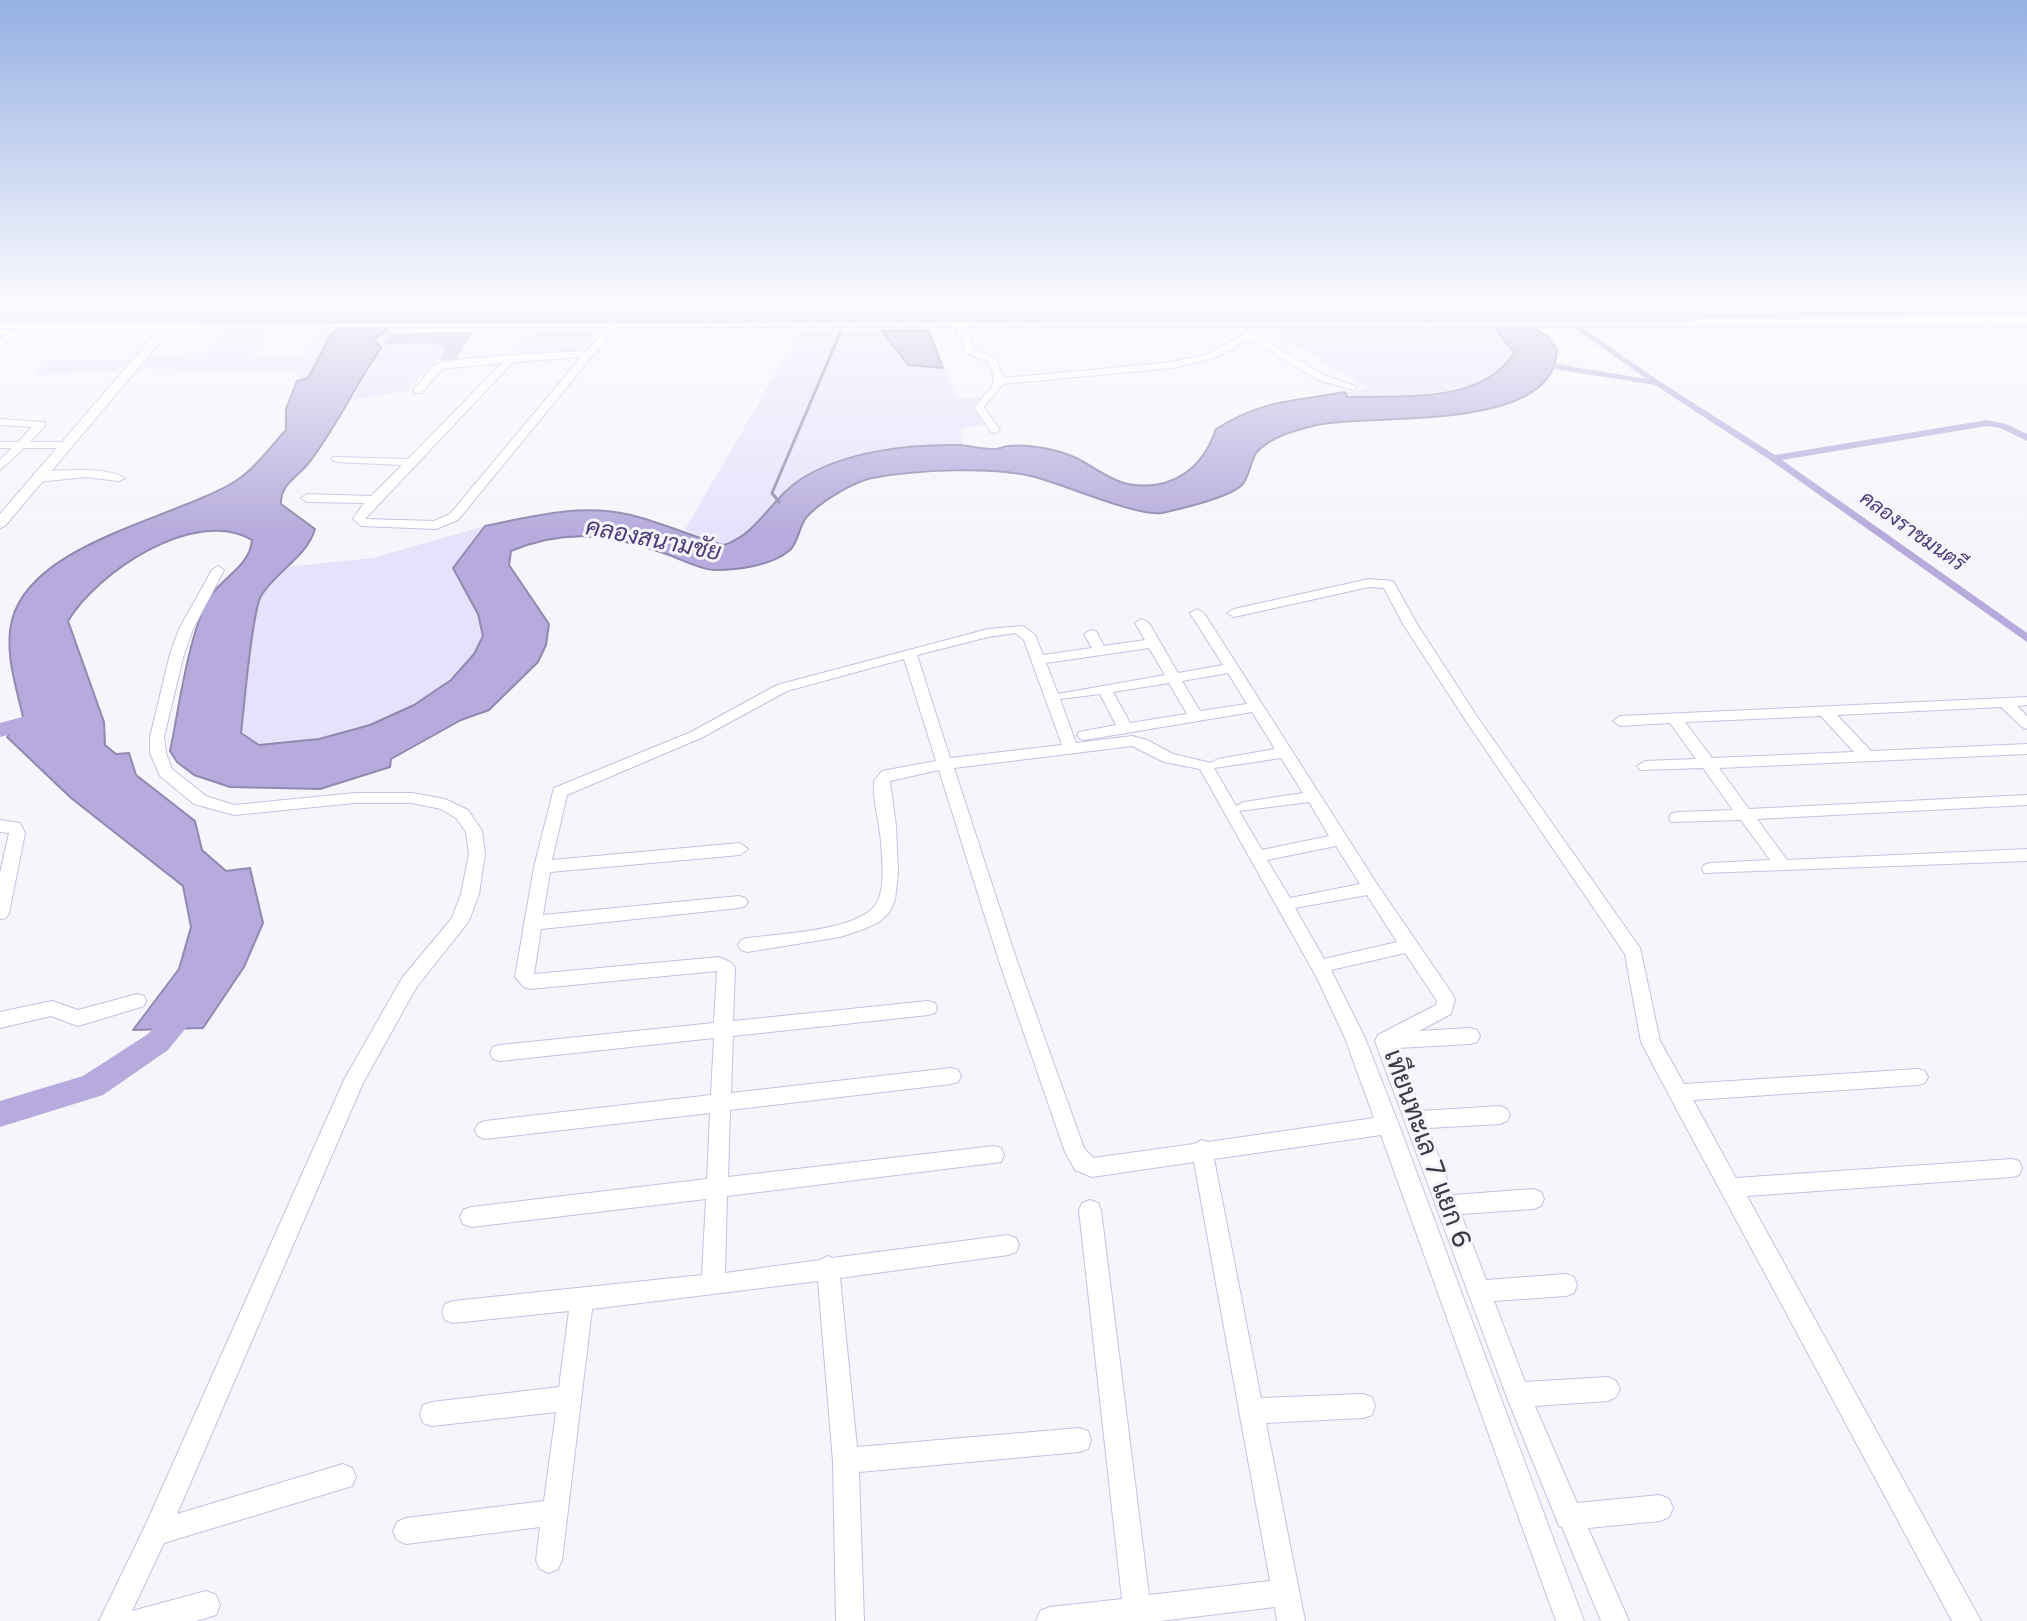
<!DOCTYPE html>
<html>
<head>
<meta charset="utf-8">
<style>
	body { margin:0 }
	canvas { display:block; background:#f6f5fc }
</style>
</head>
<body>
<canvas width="2027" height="1621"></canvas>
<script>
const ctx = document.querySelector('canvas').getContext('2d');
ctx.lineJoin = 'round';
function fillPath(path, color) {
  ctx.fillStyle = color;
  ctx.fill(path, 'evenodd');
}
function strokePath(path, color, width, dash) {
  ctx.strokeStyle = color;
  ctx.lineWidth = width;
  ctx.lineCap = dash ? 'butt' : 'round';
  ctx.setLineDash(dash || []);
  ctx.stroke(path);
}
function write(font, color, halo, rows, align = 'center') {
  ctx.font = font + ' "Varela Round",Sarabun,sans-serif';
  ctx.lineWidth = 6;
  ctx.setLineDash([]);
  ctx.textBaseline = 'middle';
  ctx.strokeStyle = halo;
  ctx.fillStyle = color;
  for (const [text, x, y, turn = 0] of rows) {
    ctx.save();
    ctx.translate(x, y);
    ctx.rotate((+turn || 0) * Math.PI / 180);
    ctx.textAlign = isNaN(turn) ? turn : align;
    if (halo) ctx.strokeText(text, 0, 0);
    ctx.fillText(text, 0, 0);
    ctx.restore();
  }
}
const green = new Path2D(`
	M1488 319 1514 354C1480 405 1401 395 1346 397L1345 392 1367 388 1269 330H1444L1442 325Z
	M383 331H391L385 345 425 343 443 346 445 352 406 391 352 400 380 349 375 341Z
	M532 331 600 332 576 352 513 354Z
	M800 331H882L885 338 917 368H943L959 399 981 397 976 401 983 425 961 429 962 445 859 455 772 503 753 530 739 540 724 545 685 530Z
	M228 332 272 333 253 354 306 356 318 332H333L308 378 297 381 298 373 140 368 154 355 205 353Z
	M128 359 119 371 33 375 52 360Z
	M485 526 453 569C463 586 485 614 483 635 482 646 470 658 463 666 422 712 324 749 262 745 255 744 247 737 241 733L258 600 286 567 372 558Z`);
const forest = new Path2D(`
	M474 332 456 359 439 360 445 352 443 346 425 343 384 345 390 333Z`);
const water = new Path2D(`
	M1502 306 1548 337 1557 350C1555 434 1372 413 1317 425 1296 430 1272 436 1257 452 1250 461 1250 476 1242 485 1230 497 1180 509 1162 513 1137 517 1063 484 1035 477 994 466 915 470 872 478 853 482 818 503 806 518 799 527 798 543 790 550 772 566 737 570 715 570 701 570 683 560 669 555 612 535 569 527 511 551L509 565 549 624 546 645 538 662 489 710 461 720 391 759 390 767 320 789 230 787 194 775 177 762 170 751C179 709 189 627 212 594 226 575 250 565 252 540 196 506 97 572 68 621L104 722 105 745 116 754 129 753 136 775 195 821 202 850 226 871 250 868 263 923 244 967 203 1028 133 1030 179 969 191 927 183 886 71 798 7 737 23 717C16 686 4 651 12 620 32 543 173 519 234 482 254 470 271 446 286 430V409L297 381 308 378 331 334 337 330 329 320 395 321 375 340 381 348C355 386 336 428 308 464 297 477 280 485 281 504L315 529C307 557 276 571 261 596 252 611 244 709 241 733L259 745 319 739 370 725 414 705 451 680 474 654 483 636 478 614 453 568 485 526C533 516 582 503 631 515 663 523 693 537 724 545 759 533 771 498 801 479 845 451 909 444 960 445 972 446 985 450 996 449 1000 449 1004 446 1008 446 1028 444 1056 449 1074 457 1092 465 1109 480 1128 484 1172 492 1203 468 1216 429 1264 399 1293 402 1345 392L1347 397C1401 395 1481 405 1514 353L1488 319Z
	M882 331H929L943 368 908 365Z`);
const stream = new Path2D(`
	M779 502 772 493 840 333`);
const canal = new Path2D(`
	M1560 312 1659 381 1775 455 1987 420 2006 424 2027 434V441L2000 428 1987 426 1782 460 2027 633V642L1770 460 1655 385 1535 366 1534 364 1538 361 1647 379 1557 316V312Z`);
const river = new Path2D(`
	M48 710 56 712 59 717 56 722 0 737V723Z
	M190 995 200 998 204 1006 168 1050 103 1095 0 1127V1101L83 1076 148 1034 180 998Z`);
const minor = new Path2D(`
	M614 321 617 322V326L458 520 436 529 361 526 353 519 364 503 307 502 301 498 307 494 371 496 402 465 337 462 331 459 333 457 408 459 502 363 442 369 422 393H414V389C421 382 428 370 435 365 449 356 562 353 586 351ZM581 357 450 514 434 521 365 519 513 362Z
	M959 321 964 324 975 350 996 359 1004 378 1173 362 1208 354 1243 335 1237 330 1242 327 1326 376 1358 387 1353 390 1318 380 1250 339 1214 358 1173 368 1003 384 984 407 1000 430 995 433 991 432 974 407 992 387 994 378 989 363 966 352 954 324Z
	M29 323 37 325 0 345V338Z
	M0 419 45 422V426L30 442H67L72 445 67 448H24L0 470V460L12 448H0V442H18L32 427 0 425Z
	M39 471C62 471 106 466 125 478L119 481 85 477 29 483V479L37 477 33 474Z
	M218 566 224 570 193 629 184 654 164 737 166 753 172 769 206 796 234 805 355 793H412L445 799 468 810 482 831 485 854 479 894 469 921 416 988 363 1083 177 1514 343 1464 352 1468 356 1477 352 1486 164 1543 132 1611 206 1591 216 1595 220 1605 216 1615 196 1621H127L129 1617 127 1621H99L146 1524 344 1080 402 978 452 918 461 894 469 854 466 832 456 818 441 809 412 803H355L234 815 194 804 160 776 150 753V737L170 654 179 629 212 570Z
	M1369 579 1393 581 1417 624 1478 718 1640 948 1660 1041 1684 1084 1918 1069 1925 1071 1928 1077 1925 1083 1918 1085 1693 1100 1736 1178 2012 1159 2019 1161 2022 1168 2019 1175 2012 1177 1747 1196 1981 1621H1952L1671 1099 1641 1042 1625 954 1468 724 1403 624 1384 588 1369 587 1234 617 1227 613 1234 609Z
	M1197 609 1204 613 1377 884 1453 995 1455 1000 1451 1014 1419 1031 1470 1028 1477 1030 1480 1036 1477 1042 1470 1044 1397 1048 1421 1111 1500 1106 1507 1109 1510 1115 1507 1121 1500 1124 1428 1128 1453 1195 1533 1189 1541 1192 1544 1199 1541 1206 1533 1209 1461 1214 1486 1280 1566 1274 1574 1277 1577 1285 1574 1293 1566 1296 1494 1301 1525 1382 1608 1377 1616 1381 1620 1389 1616 1397 1608 1401 1535 1406 1577 1503 1660 1495 1669 1499 1673 1508 1669 1517 1660 1521 1588 1528 1629 1621H1601L1562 1527 1559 1526 1506 1395 1375 1041 1378 1035 1436 1005 1437 1001 1405 953 1331 970 1365 1038 1399 1125 1584 1621H1556L1381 1135 1214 1159 1261 1398 1363 1394 1372 1397 1375 1406 1372 1415 1363 1418 1266 1423 1305 1621H1277L1275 1607 1160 1621H1036L1040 1611 1050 1607 1122 1599 1079 1210 1082 1203 1090 1200 1098 1203 1101 1210 1149 1595 1270 1581 1194 1162 1092 1177 1075 1170 1065 1152 999 961 939 770 890 781 896 826 898 873 895 900 889 913 879 922 864 929 840 937 747 952 741 950 738 945 741 940 747 938C777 934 859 931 876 904 886 889 882 859 881 843 880 824 872 799 874 781L882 771 936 761 904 659 787 691 701 738 567 795 552 860 740 843 748 849 740 855 550 872 543 915 739 896 745 898 748 902 745 906 739 908 541 929 534 974 719 957 732 963 735 968 733 1021 928 1001 935 1003 937 1008 935 1013 928 1015 733 1036 731 1093 951 1068 958 1070 961 1076 958 1082 951 1084 730 1110 728 1177 994 1146 1001 1148 1004 1155 1001 1162 727 1196 725 1273 820 1260 828 1256 832 1258 1008 1235 1016 1238 1019 1245 1016 1252 1008 1255 840 1278 857 1447 1079 1428 1088 1431 1091 1440 1088 1449 1079 1452 859 1472 864 1621H836L833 1461 818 1281 592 1309 562 1560 558 1569 549 1573 540 1569 536 1560 540 1527 406 1544 397 1540 393 1531 397 1522 406 1518 544 1501 556 1412 432 1426 423 1423 420 1414 423 1405 432 1402 559 1387 569 1311 453 1323 445 1320 442 1312 445 1304 453 1301 702 1275 706 1199 471 1227 463 1224 460 1217 463 1210 471 1207 707 1179 710 1113 485 1139 478 1136 475 1130 478 1124 485 1121 711 1095 714 1038 500 1061 493 1059 490 1053 493 1047 500 1045 714 1023 717 971 530 989 524 987 515 977 534 867 554 788 691 732 777 685 988 629 1023 626 1035 635 1043 655 1092 648 1084 634 1091 630 1096 631 1104 646 1145 640 1135 623 1142 619 1149 623 1178 673 1223 665 1190 613ZM1015 633 1024 640 1062 745 950 758 917 655 988 637ZM1149 648 1165 675 1058 694 1046 663ZM1228 673 1247 704 1200 711 1182 681ZM1169 683 1187 714 1130 723 1113 692ZM1100 694 1116 725 1079 732 1077 735 1079 738 1084 740 1252 712 1275 749 1218 759 1211 763 1173 754 1147 740 1132 736 1076 743 1060 699ZM1132 746 1164 762 1200 769 1317 978 1345 1038 1374 1118 1208 1142 1202 1140 1194 1144 1093 1158 1084 1148 1017 961 954 768ZM1281 758 1303 793 1244 802 1236 806 1214 768ZM1309 802 1329 836 1262 850 1239 811ZM1336 846 1360 884 1290 898 1267 860ZM1367 895 1397 942 1324 959 1295 908Z
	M2027 697V705L2017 706 2027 716V729L2022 727 2001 707 1837 715 1871 751 2027 744V754L1719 768 1749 809 2027 795V805L1757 819 1787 860 2027 849V861L1704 873 1702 869 1704 865 1710 863 1770 860 1741 820 1671 822 1669 818 1671 814 1677 812 1733 810 1703 768 1640 770 1637 766 1645 761 1696 759 1670 723 1620 726 1613 721 1620 716ZM1821 716 1854 752 1712 758 1685 722Z
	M0 820 20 823 25 833 9 913 6 918 0 919V873L9 833 0 832Z
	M137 994 144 996 146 1001 144 1006 78 1026 51 1016 0 1028V1012L52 1001 78 1010Z`);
const tertiary = new Path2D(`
	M178 307 188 309 5 526 0 528V514Z`);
const secondary = new Path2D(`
	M2027 317V325L0 328V320Z`);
const motorway = new Path2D(`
	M1692 307H2027V317L1686 316 1683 312 1686 308Z`);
const motorwayBridge = new Path2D(`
	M0 313 1692 312`);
const farWaternames = [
	["คลองราชมนตรี",1912,532,35]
];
const waterNames = [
	["คลองสนามชัย",653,541,11]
];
const nearStreetnames = [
	["เทียนทะเล 7 แยก 6",1426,1149,70]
];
fillPath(green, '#e7e2fc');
fillPath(forest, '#c2b7e8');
fillPath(water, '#b6abdc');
strokePath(water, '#9189af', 2);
strokePath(stream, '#9189af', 3);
fillPath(canal, '#b6abdc');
fillPath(river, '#b6abdc');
strokePath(minor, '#c7c0e1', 2);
strokePath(tertiary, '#c7c0e1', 2);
strokePath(secondary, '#c7c0e1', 2);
strokePath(motorway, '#9890b3', 2);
fillPath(minor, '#fff');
fillPath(tertiary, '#fff');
fillPath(secondary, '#fff');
fillPath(motorway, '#c9bfed');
strokePath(motorwayBridge, '#9890b3', 20, []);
strokePath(motorwayBridge, '#c9bfed', 19);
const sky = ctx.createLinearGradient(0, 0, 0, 533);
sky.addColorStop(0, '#94b0e3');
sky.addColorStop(0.57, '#fbfafe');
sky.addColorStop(1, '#fbfafe00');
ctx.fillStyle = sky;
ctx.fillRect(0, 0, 2027, 533);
write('italic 20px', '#4d3b78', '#f6f5fc', farWaternames);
write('italic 24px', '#4d3b78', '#f6f5fc', waterNames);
write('26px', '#3c3947', '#f6f5fc', nearStreetnames);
</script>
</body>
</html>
